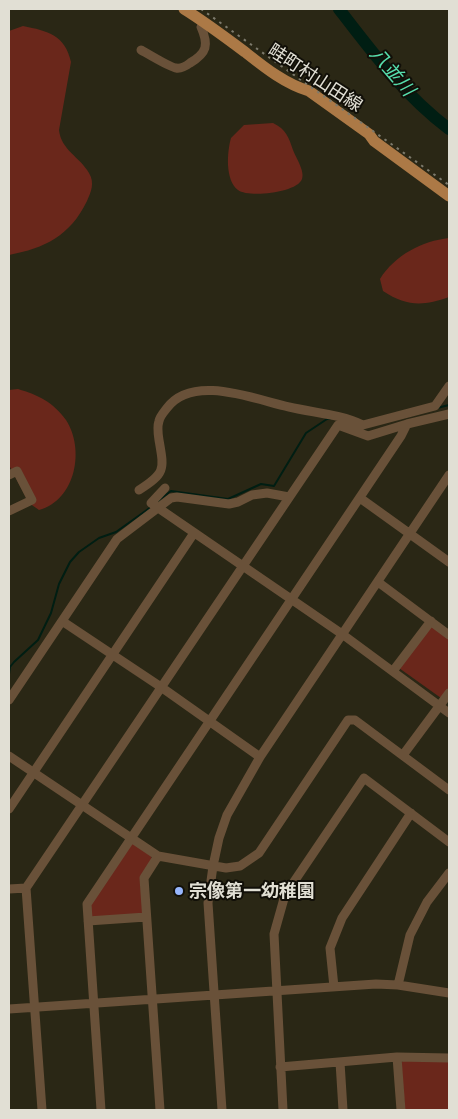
<!DOCTYPE html>
<html>
<head>
<meta charset="utf-8">
<style>
	body { margin:0 }
	#map { position:relative; width:458px; height:1119px; overflow:hidden; background:#2a2715; font-family:"Crimson Pro",serif }
	canvas { display:block }
	.frame { position:absolute; inset:0; border:10px solid #e1dfd4; pointer-events:none }
</style>
</head>
<body>
<div id="map">
<canvas width="458" height="1119"></canvas>
<div class="frame"></div>
</div>
<script>
const ctx = document.querySelector('canvas').getContext('2d');
ctx.lineJoin = 'round';
function fillPath(path, color) {
  ctx.fillStyle = color;
  ctx.fill(path, 'evenodd');
}
function strokePath(path, color, width, dash) {
  ctx.strokeStyle = color;
  ctx.lineWidth = width;
  ctx.lineCap = dash ? 'butt' : 'round';
  ctx.setLineDash(dash || []);
  ctx.stroke(path);
}
function write(font, color, halo, rows, align = 'center') {
  ctx.font = font + ' "Crimson Pro","Noto Sans JP",serif';
  ctx.lineWidth = 4;
  ctx.setLineDash([]);
  ctx.textBaseline = 'middle';
  ctx.strokeStyle = halo;
  ctx.fillStyle = color;
  for (const [text, x, y, turn = 0] of rows) {
    ctx.save();
    ctx.translate(x, y);
    ctx.rotate((+turn || 0) * Math.PI / 180);
    ctx.textAlign = isNaN(turn) ? turn : align;
    if (halo) ctx.strokeText(text, 0, 0);
    ctx.fillText(text, 0, 0);
    ctx.restore();
  }
}
const green = new Path2D(`
	M23 26C48 31 65 35 71 62L59 130C61 150 80 157 89 173 95 183 91 192 87 201 70 236 45 248 9 255V31Z
	M273 123C286 129 289 138 293 150 296 158 305 171 302 179 297 193 248 198 238 190 225 180 227 152 231 138L244 125Z
	M449 238V297C424 306 407 307 383 291L380 279C395 255 422 241 449 238Z
	M18 389C38 395 53 402 66 420 85 449 76 500 39 510L29 503 9 465V390Z
	M430 627H434L449 639V688L441 698 399 668Z
	M131 843H134L151 856 152 859 140 877 143 912 141 915 94 918 91 915 90 904Z
	M403 1061H449V1110H405L401 1063Z`);
const stream = new Path2D(`
	M437 408 449 405
	M158 501 171 491 228 499 261 484 274 486 306 433 327 419H330
	M9 674 10 667 14 662 38 640 51 613 59 584 70 562 79 552 99 538 116 532 151 507`);
const river = new Path2D(`
	M339 9C372 52 405 96 449 129`);
const minor = new Path2D(`
	M141 50C148 54 171 68 176 68 181 69 186 66 190 63 207 53 209 45 201 27L204 22
	M9 475 17 471 32 500 9 511
	M165 488 151 503 342 634 449 713
	M139 490C166 473 164 469 159 440 158 434 157 427 159 421 160 416 164 412 167 408 193 373 256 400 289 407 315 413 340 414 363 425L435 406 449 386
	M360 498 449 562
	M378 582 449 635
	M62 621 161 687 260 757
	M393 671 431 621
	M9 700 117 539 171 498 177 497 229 504 238 502 252 495 267 493 289 497
	M403 755 449 693
	M9 756 158 856 226 868 240 866 259 853 348 720H355L449 790
	M9 809 194 533
	M158 856 144 878 160 1110
	M9 889 26 888
	M88 921 146 917
	M398 985 410 935 427 902 449 873
	M334 987 330 948 342 918 411 813
	M9 1009 376 984 398 985 449 993
	M397 1057 401 1110
	M340 1062 343 1110
	M280 1067 397 1057 449 1058
	M42 1110 26 888 338 425 368 436 407 424 449 414
	M101 1110 87 904 401 436 407 424
	M222 1110 208 903 213 866 219 838 227 815 260 757 449 475
	M283 1110 274 934 285 895 364 778 449 842`);
const major = new Path2D(`
	M184 9C205 22 225 37 245 52 264 67 285 84 309 91L369 134 374 141 449 196`);
const rail = new Path2D(`
	M201 9 449 185`);
const markers = [
	[179,891,5,"#97b6fd"]
];
const streetNames = [
	["畦町村山田線",315,78,33]
];
const poiNames = [
	["宗像第一幼稚園",189,891]
];
const waterNames = [
	["八並川",392,72,49]
];
fillPath(green, '#6a271b');
strokePath(stream, '#001e13', 2);
strokePath(river, '#001e13', 12);
strokePath(minor, '#695139', 9);
strokePath(major, '#ac7946', 11);
strokePath(rail, '#7d7a6c', 2, [2.5, 5]);
for (const [x, y, r, color] of markers) {
  const dot = new Path2D();
  dot.arc(x, y, r, 0, 2 * Math.PI);
  ctx.fillStyle = color;
  ctx.fill(dot);
  strokePath(dot, '#110f08', 2);
}
write('18px', '#e1dfd4', '#110f08', streetNames);
write('bold 18px', '#e1dfd4', '#110f08', poiNames, 'left');
write('italic 19px', '#56dead', '#110f08', waterNames);
</script>
</body>
</html>
